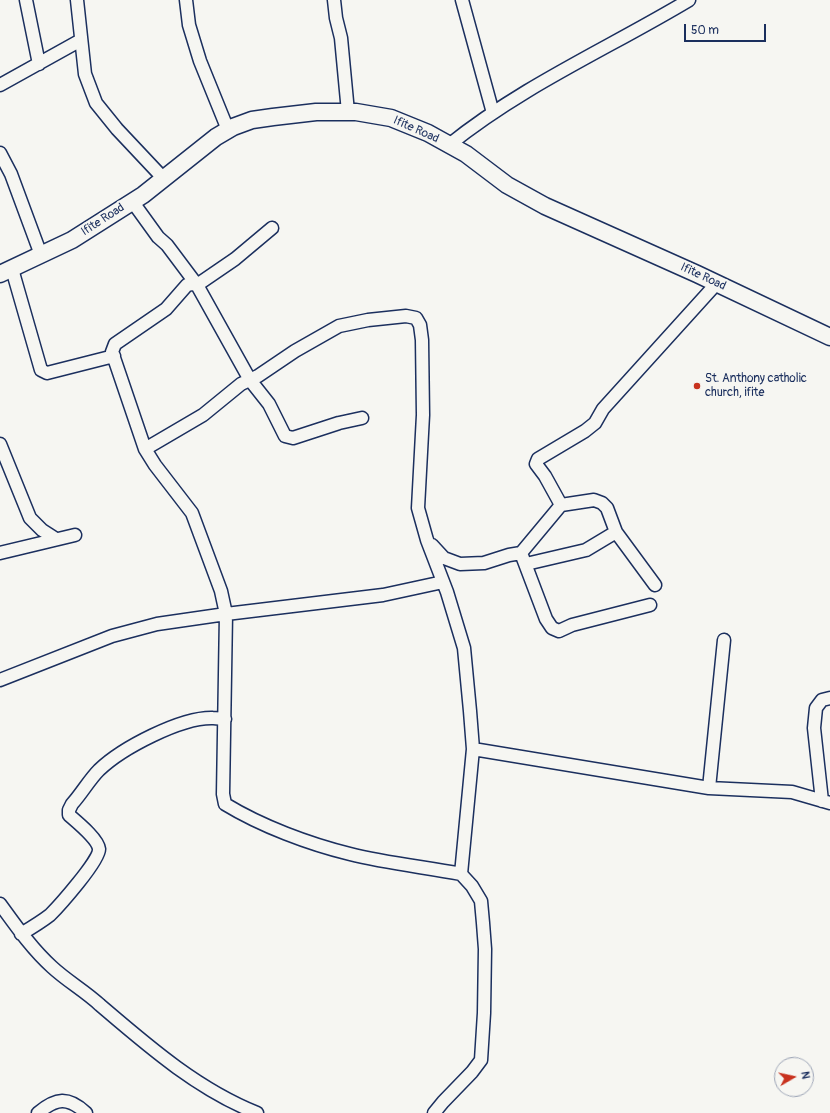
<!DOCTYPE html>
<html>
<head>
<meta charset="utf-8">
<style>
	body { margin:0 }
	#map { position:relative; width:830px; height:1113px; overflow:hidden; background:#f6f6f2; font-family:Pangolin,sans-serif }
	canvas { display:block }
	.north { position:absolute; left:774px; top:1057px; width:40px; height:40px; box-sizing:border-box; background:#f6f6f2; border:1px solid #9ea6b7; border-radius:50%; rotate:81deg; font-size:11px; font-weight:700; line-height:16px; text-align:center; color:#1b2f5e }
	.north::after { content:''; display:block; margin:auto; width:14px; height:18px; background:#c8321e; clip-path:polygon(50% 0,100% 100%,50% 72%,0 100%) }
	.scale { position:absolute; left:684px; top:24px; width:82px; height:18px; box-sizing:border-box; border:2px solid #1b2f5e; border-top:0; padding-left:5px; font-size:12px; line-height:14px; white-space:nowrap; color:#1b2f5e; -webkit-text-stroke:3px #f6f6f2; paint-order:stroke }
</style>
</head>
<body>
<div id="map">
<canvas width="830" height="1113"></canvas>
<div class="north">N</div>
<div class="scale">50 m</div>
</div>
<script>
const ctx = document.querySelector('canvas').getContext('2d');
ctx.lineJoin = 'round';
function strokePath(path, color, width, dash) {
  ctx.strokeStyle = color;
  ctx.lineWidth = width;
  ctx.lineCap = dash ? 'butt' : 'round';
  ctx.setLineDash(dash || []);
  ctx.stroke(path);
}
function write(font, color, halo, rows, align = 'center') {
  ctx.font = font + ' Pangolin,sans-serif';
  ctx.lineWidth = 4;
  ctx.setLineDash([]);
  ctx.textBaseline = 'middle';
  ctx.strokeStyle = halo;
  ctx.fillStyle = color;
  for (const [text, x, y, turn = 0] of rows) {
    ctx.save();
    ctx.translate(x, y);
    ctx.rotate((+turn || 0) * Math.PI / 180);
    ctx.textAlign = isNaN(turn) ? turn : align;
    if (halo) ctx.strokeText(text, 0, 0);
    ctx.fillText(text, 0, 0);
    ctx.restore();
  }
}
const street = new Path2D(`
	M26 0 39 64
	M77 0 85 74 96 103 117 129 164 179
	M186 0 189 25 200 61 228 130
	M334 0 336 18 341 38 348 112
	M462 0 493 113
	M0 85 81 40
	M449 145C522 86 609 48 689 0
	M0 153 11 174 41 255
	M132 201 158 237 167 245 197 285 250 380 269 404 285 436 293 438 339 423 362 418
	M272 228 235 259 197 285 192 284 187 285 166 309 115 344 112 352 145 449 155 465 192 513 221 591 226 614 223 794 225 804C261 826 309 844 350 854 386 863 424 867 461 874L472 886 481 901 483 923 485 949 484 1013 481 1060 472 1072 443 1102 434 1113
	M12 269 41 370 47 373 114 356
	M0 444 30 518 42 530 56 539
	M145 449 203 415 241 384 258 376 295 351 339 326 368 320 406 316 416 318 420 325 422 340 423 415 418 508 427 540 447 592 464 648 470 711 473 749 461 874
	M432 545 444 558 460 564 484 563 509 555 521 553 546 619 552 628 559 631 572 625 650 605
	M0 553 75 535
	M521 553 561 505
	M526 564 586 550 616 532
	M655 585 616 532 607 508 602 503 594 500 561 505 545 476 536 464 538 459 585 431 595 423 603 409 717 283
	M0 680 112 636 157 624 226 614 383 595 443 582
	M473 749 709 788 792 792 830 803
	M709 788 724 640
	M822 801 814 728 816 708 822 700 830 698
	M0 904C16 926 32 949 52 967 67 981 85 991 100 1005 148 1046 197 1089 257 1113
	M21 934C31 928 41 922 50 915 59 906 100 860 99 849 98 839 77 822 69 815V810L72 804C82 793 89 780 99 770 122 748 181 717 213 718 217 718 221 719 225 719
	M38 1113C56 1098 68 1096 86 1113`);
const secondary = new Path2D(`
	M0 274 72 240 143 195 216 137 233 127 252 120 273 117 316 112H356L391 118 428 133 466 154 507 185 545 206 697 274 830 337`);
const markers = [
	[697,386,4,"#c8321e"]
];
const streetNames = [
	["Ifite Road",416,130,24],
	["Ifite Road",103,220,-33],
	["Ifite Road",703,277,25]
];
const poiNames = [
	["St. Anthony catholic",705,379],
	["church, ifite",705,393]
];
strokePath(street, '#1b2f5e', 15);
strokePath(secondary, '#1b2f5e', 19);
strokePath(street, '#f6f6f2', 12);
strokePath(secondary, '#f6f6f2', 16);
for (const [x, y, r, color] of markers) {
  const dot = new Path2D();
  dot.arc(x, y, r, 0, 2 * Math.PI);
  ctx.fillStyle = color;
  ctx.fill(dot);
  strokePath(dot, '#f6f6f2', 1.5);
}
write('12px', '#1b2f5e', '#f6f6f2', streetNames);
write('12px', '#1b2f5e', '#f6f6f2', poiNames, 'left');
</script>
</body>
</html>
